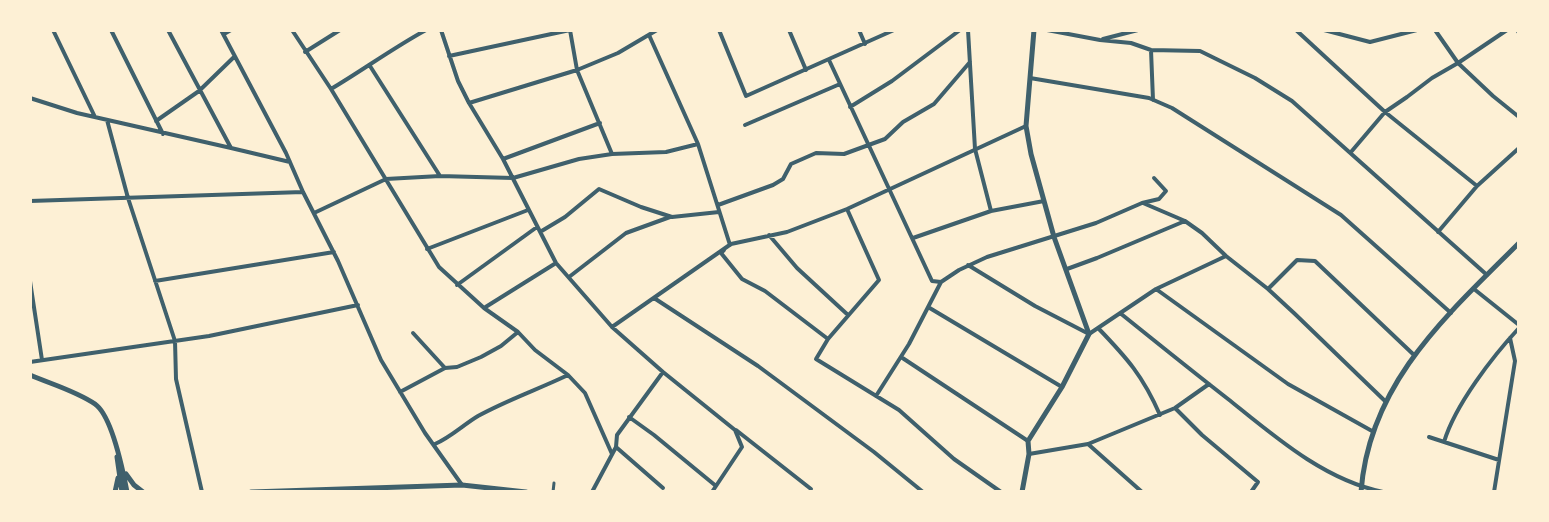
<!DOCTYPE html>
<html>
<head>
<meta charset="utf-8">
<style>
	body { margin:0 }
	#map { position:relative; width:1549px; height:522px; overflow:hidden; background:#fdf0d5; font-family:Raleway,sans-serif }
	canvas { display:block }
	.frame { position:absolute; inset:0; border:32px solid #fdf0d5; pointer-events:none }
</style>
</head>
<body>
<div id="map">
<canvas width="1549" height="522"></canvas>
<div class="frame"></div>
</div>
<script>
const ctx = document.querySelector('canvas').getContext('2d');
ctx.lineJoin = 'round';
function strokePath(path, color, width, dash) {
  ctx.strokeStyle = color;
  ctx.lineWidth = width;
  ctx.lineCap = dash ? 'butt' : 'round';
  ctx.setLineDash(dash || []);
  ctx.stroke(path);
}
const pedestrian = new Path2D(`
	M553 492 554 483`);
const minor = new Path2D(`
	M53 30 95 117
	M111 30 163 134
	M168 30 231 148 290 162
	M221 30 286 153 303 192 338 261 381 360 425 433 462 485
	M292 30 331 89 439 267 484 308 518 332 535 350 568 375 585 393 612 454
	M441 30 458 81 469 103 503 159 556 263 612 327 663 372 735 430 742 447 712 492
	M570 30 577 70 612 154
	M719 30 746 96 894 30
	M789 30 806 70
	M859 30 865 44
	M968 30 975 149 991 211
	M1047 30 1100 40 1131 43 1151 50 1200 51 1255 78 1292 101 1487 275
	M1296 30 1385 112 1477 186
	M1324 30 1370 42 1417 30
	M1435 30 1458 63 1493 96 1519 117
	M1517 30 1519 33
	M224 34 231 30
	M1103 39 1138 30
	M1151 50 1153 100
	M305 52 340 30
	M449 56 570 30
	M829 60 932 281 941 282
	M370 66 440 176
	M1030 78 1149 98 1172 108 1341 215 1451 313
	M331 89C363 70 393 48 426 30
	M30 98 77 113 231 148
	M469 103 577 70 618 53 657 30
	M850 107 892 81 960 30
	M107 120 128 198 175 341 176 379 202 492
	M156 121 199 91 234 57
	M745 125 840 84
	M698 144 730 245
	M1351 152 1385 112 1407 97 1432 78 1458 63 1507 30
	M503 159 600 123
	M30 201 303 192
	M1143 203 1185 221 1202 233 1226 256 1268 289 1295 314 1385 401
	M718 205 773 185 783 179 791 164 816 153 844 154 885 139 903 122 934 104 970 62
	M847 209 879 280 828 339 816 359 899 410 954 459 1001 492
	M314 213 386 179 440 176 513 178 579 159 612 154 666 152 698 144 649 35
	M540 232 565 217 599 189 641 207 672 217 719 212
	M1438 232 1477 186 1519 148
	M769 235 797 268 848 315
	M913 238 991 211 1044 201
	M427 249 528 210
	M724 250 721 253 742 279 765 291 828 339
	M968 265 1035 306 1089 334 1156 289 1288 384 1372 431
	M1067 269 1097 258 1185 221
	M569 277 626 233 670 217
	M30 281 42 360
	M155 281 334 252
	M457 285 537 227
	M1156 289 1226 256
	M1268 289 1297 260 1315 261 1414 355
	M1474 289 1519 325
	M654 298 758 366 874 452 923 492
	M928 307 1062 387
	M484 308 556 263
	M1120 313C1156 342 1192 371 1228 399 1274 436 1324 480 1383 492
	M612 327 731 244 787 232 847 209 1026 126
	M1098 328C1127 358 1143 376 1160 415
	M413 333 445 368
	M901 357 1028 441
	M30 362 209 336 358 305
	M400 392 445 368 457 367 481 357 501 346 518 332
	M876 396 909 344 941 282 959 270 987 257 1096 223 1142 203 1159 199 1166 191 1154 178
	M1175 408 1202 435 1258 482 1251 492
	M629 417 654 435 716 486
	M736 430 811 489
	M1429 437 1499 460
	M1444 442C1455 405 1493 356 1519 328
	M435 444C451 437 463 425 478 416 507 400 539 389 568 375
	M1088 444 1142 492
	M616 447 663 488
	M1029 454 1088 444 1175 408 1209 384
	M592 492 616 447 617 435 663 372
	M1179 492H1180
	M1494 492 1515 361 1510 338`);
const tertiary = new Path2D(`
	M30 375C51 384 76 391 95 404 112 416 123 471 127 492
	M117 457 122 492
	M126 474 134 485 143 492
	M115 492 118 478
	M251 492 462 485 526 492
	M1022 492 1029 454 1028 441 1062 387 1089 334 1054 237 1031 154 1026 126 1034 30
	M1361 492C1369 383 1447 315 1519 243`);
strokePath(pedestrian, '#3f606c', 3);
strokePath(minor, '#3f606c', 4);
strokePath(tertiary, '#3f606c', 5);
</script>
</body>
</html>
